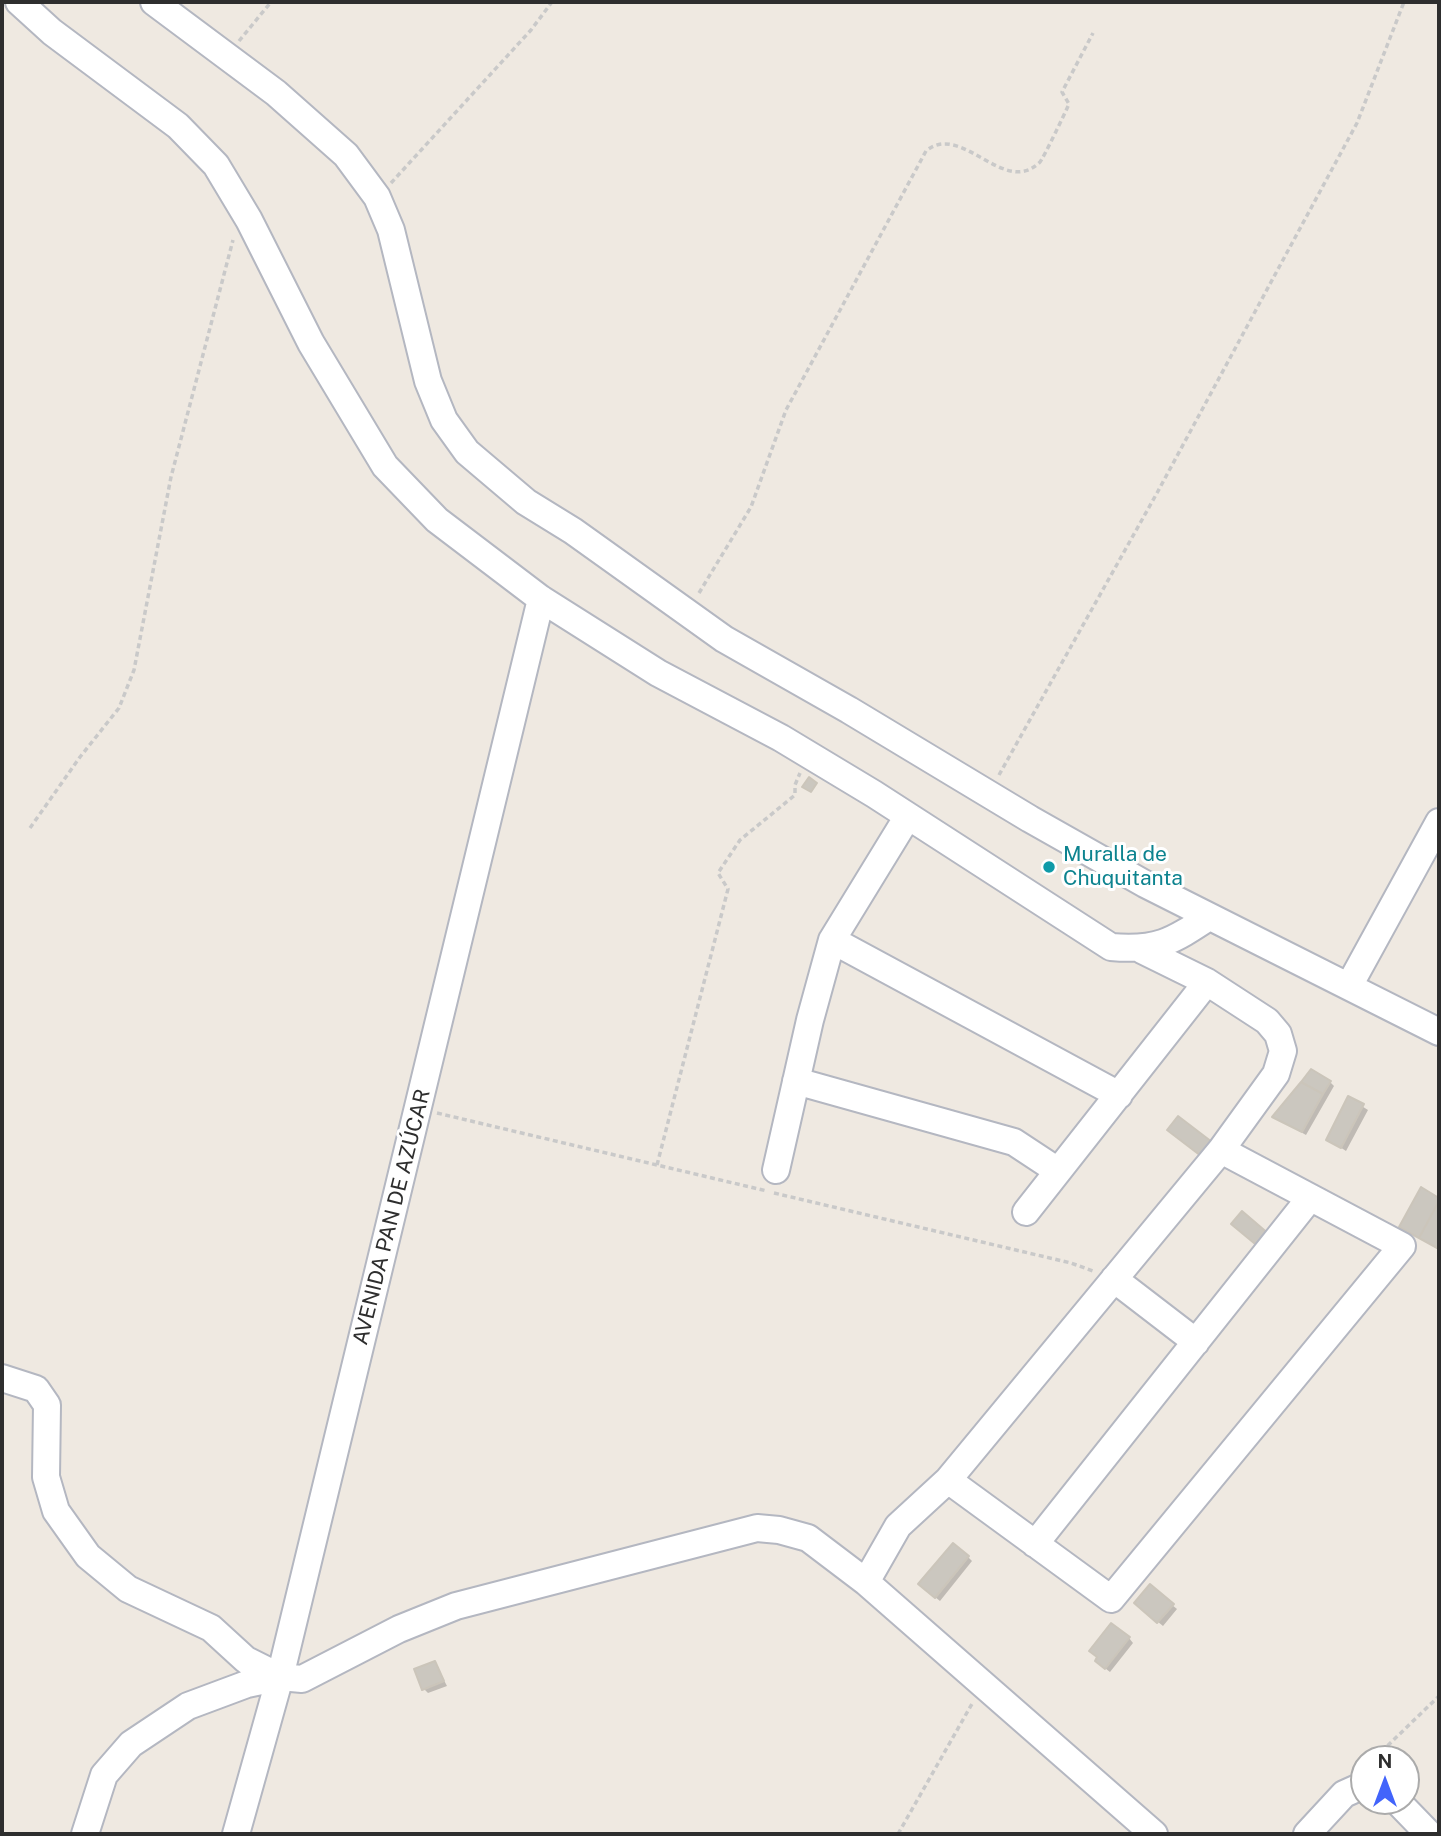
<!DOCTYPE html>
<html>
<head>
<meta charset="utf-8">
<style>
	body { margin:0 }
	#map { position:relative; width:1441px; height:1836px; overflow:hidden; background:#efe9e1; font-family:"Public Sans",sans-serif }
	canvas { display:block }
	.frame { position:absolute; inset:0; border:4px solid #2e2e2e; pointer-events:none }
	.north { position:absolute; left:1350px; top:1745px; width:70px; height:70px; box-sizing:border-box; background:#fff; border:2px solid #ababab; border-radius:50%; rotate:0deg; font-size:19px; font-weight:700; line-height:28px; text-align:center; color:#2e2e2e }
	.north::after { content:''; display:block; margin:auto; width:24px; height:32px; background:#4264fb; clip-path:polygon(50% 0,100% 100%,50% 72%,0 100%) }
</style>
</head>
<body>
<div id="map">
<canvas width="1441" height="1836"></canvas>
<div class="frame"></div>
<div class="north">N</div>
</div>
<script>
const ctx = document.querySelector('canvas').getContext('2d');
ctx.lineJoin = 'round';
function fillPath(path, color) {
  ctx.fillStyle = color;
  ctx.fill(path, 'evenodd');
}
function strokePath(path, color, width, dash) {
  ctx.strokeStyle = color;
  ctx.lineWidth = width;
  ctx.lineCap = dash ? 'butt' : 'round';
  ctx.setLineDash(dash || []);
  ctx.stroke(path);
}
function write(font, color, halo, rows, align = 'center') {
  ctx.font = font + ' "Public Sans",sans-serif';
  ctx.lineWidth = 6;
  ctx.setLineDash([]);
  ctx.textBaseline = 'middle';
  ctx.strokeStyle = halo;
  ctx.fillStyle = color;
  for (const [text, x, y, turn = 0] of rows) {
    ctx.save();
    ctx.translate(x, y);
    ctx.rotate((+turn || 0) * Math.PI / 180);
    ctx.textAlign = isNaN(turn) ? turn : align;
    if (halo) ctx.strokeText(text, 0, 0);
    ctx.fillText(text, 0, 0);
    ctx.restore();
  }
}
const shadow = new Path2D(`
	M1330 1082 1334 1086 1306 1135 1274 1117Z
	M1349 1098 1368 1110 1346 1151 1328 1139Z
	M1421 1190 1439 1200V1250L1401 1227Z
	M968 1557 972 1561 940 1601 925 1589Z
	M1172 1605 1177 1609 1163 1626 1140 1607Z
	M1129 1638 1133 1643 1110 1672 1101 1665Z
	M435 1663 447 1686 428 1693 424 1689Z`);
const building = new Path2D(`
	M809 777 817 783 811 792 802 787Z
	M1311 1069 1331 1081 1323 1094 1301 1082Z
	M1301 1082 1323 1094 1302 1132 1272 1117Z
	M1348 1096 1364 1104 1341 1148 1326 1140Z
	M1178 1116 1212 1142 1201 1156 1167 1130Z
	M1421 1187 1439 1198V1201L1419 1238 1399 1227Z
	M1439 1201V1249L1419 1238Z
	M1242 1211 1270 1235 1260 1248 1231 1224Z
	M953 1543 969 1556 935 1598 918 1584Z
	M1150 1584 1174 1604 1157 1623 1134 1603Z
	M1111 1623 1130 1637 1105 1669 1095 1661 1097 1657 1089 1651Z
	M435 1661 444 1681 422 1690 414 1669Z`);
const path = new Path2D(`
	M239 41 271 2
	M391 183 531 30 552 2
	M699 593 751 507 786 410 926 151C962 121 1004 198 1040 162 1043 159 1065 113 1069 104L1062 92 1093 33
	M999 775 1157 493 1357 123 1404 2
	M30 828 80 757 119 708 134 670 171 477 233 240
	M437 1113 767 1191
	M657 1165 728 889 718 873 740 840 795 795V785L800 773
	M774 1193 1071 1263 1093 1271
	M1378 1759 1379 1754 1439 1696
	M898 1834 973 1702`);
const minor = new Path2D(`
	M19 2 52 32 178 126 216 165 249 220 311 343 385 466 437 520 541 599 658 673 781 738 874 794 1111 947C1157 951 1171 942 1209 917
	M154 2 276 93 346 155 377 197 391 230 428 381 444 420 467 452 526 502 573 531 724 639 849 710 1030 819 1145 884 1439 1032
	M832 940 1119 1095
	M1349 986 1439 822
	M796 1081 1014 1142 1058 1171
	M776 1170 810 1020 832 940 908 816
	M1026 1212 1207 982
	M1114 1279 1196 1342
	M2 1378 36 1389 47 1405 46 1477 56 1511 88 1556 128 1589 211 1628 246 1660 280 1677
	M948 1480 1111 1599 1402 1246 1221 1150
	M1035 1544 1310 1198
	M866 1582 898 1526 948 1480 1221 1150 1276 1074 1283 1051 1278 1034 1267 1021 1207 982 1142 950
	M1397 1801 1429 1834
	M85 1834 104 1775 131 1744 188 1706 247 1684 280 1677 302 1679 399 1629 456 1606 757 1528 779 1530 808 1538 866 1582 1154 1834
	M236 1834 280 1677 541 599
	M1307 1834 1344 1794 1364 1785`);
const markers = [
	[1049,867,7,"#0f9aa8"]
];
const cultureNames = [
	["Muralla de",1063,855],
	["Chuquitanta",1063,879]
];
const streetNames = [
	["AVENIDA PAN DE AZÚCAR",392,1217,-76]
];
fillPath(shadow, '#0003');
fillPath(building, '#cbc7bf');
strokePath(building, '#cbc5ba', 2);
strokePath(minor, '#b4b7c1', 30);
strokePath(path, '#c9c9c9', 3.5, [5, 3.5]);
strokePath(minor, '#fff', 26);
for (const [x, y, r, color] of markers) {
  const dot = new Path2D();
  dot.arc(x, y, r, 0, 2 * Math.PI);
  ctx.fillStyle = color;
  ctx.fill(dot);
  strokePath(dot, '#fff', 2.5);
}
write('21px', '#0d838f', '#fff', cultureNames, 'left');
write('21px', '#2e2e2e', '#fff', streetNames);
</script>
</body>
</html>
